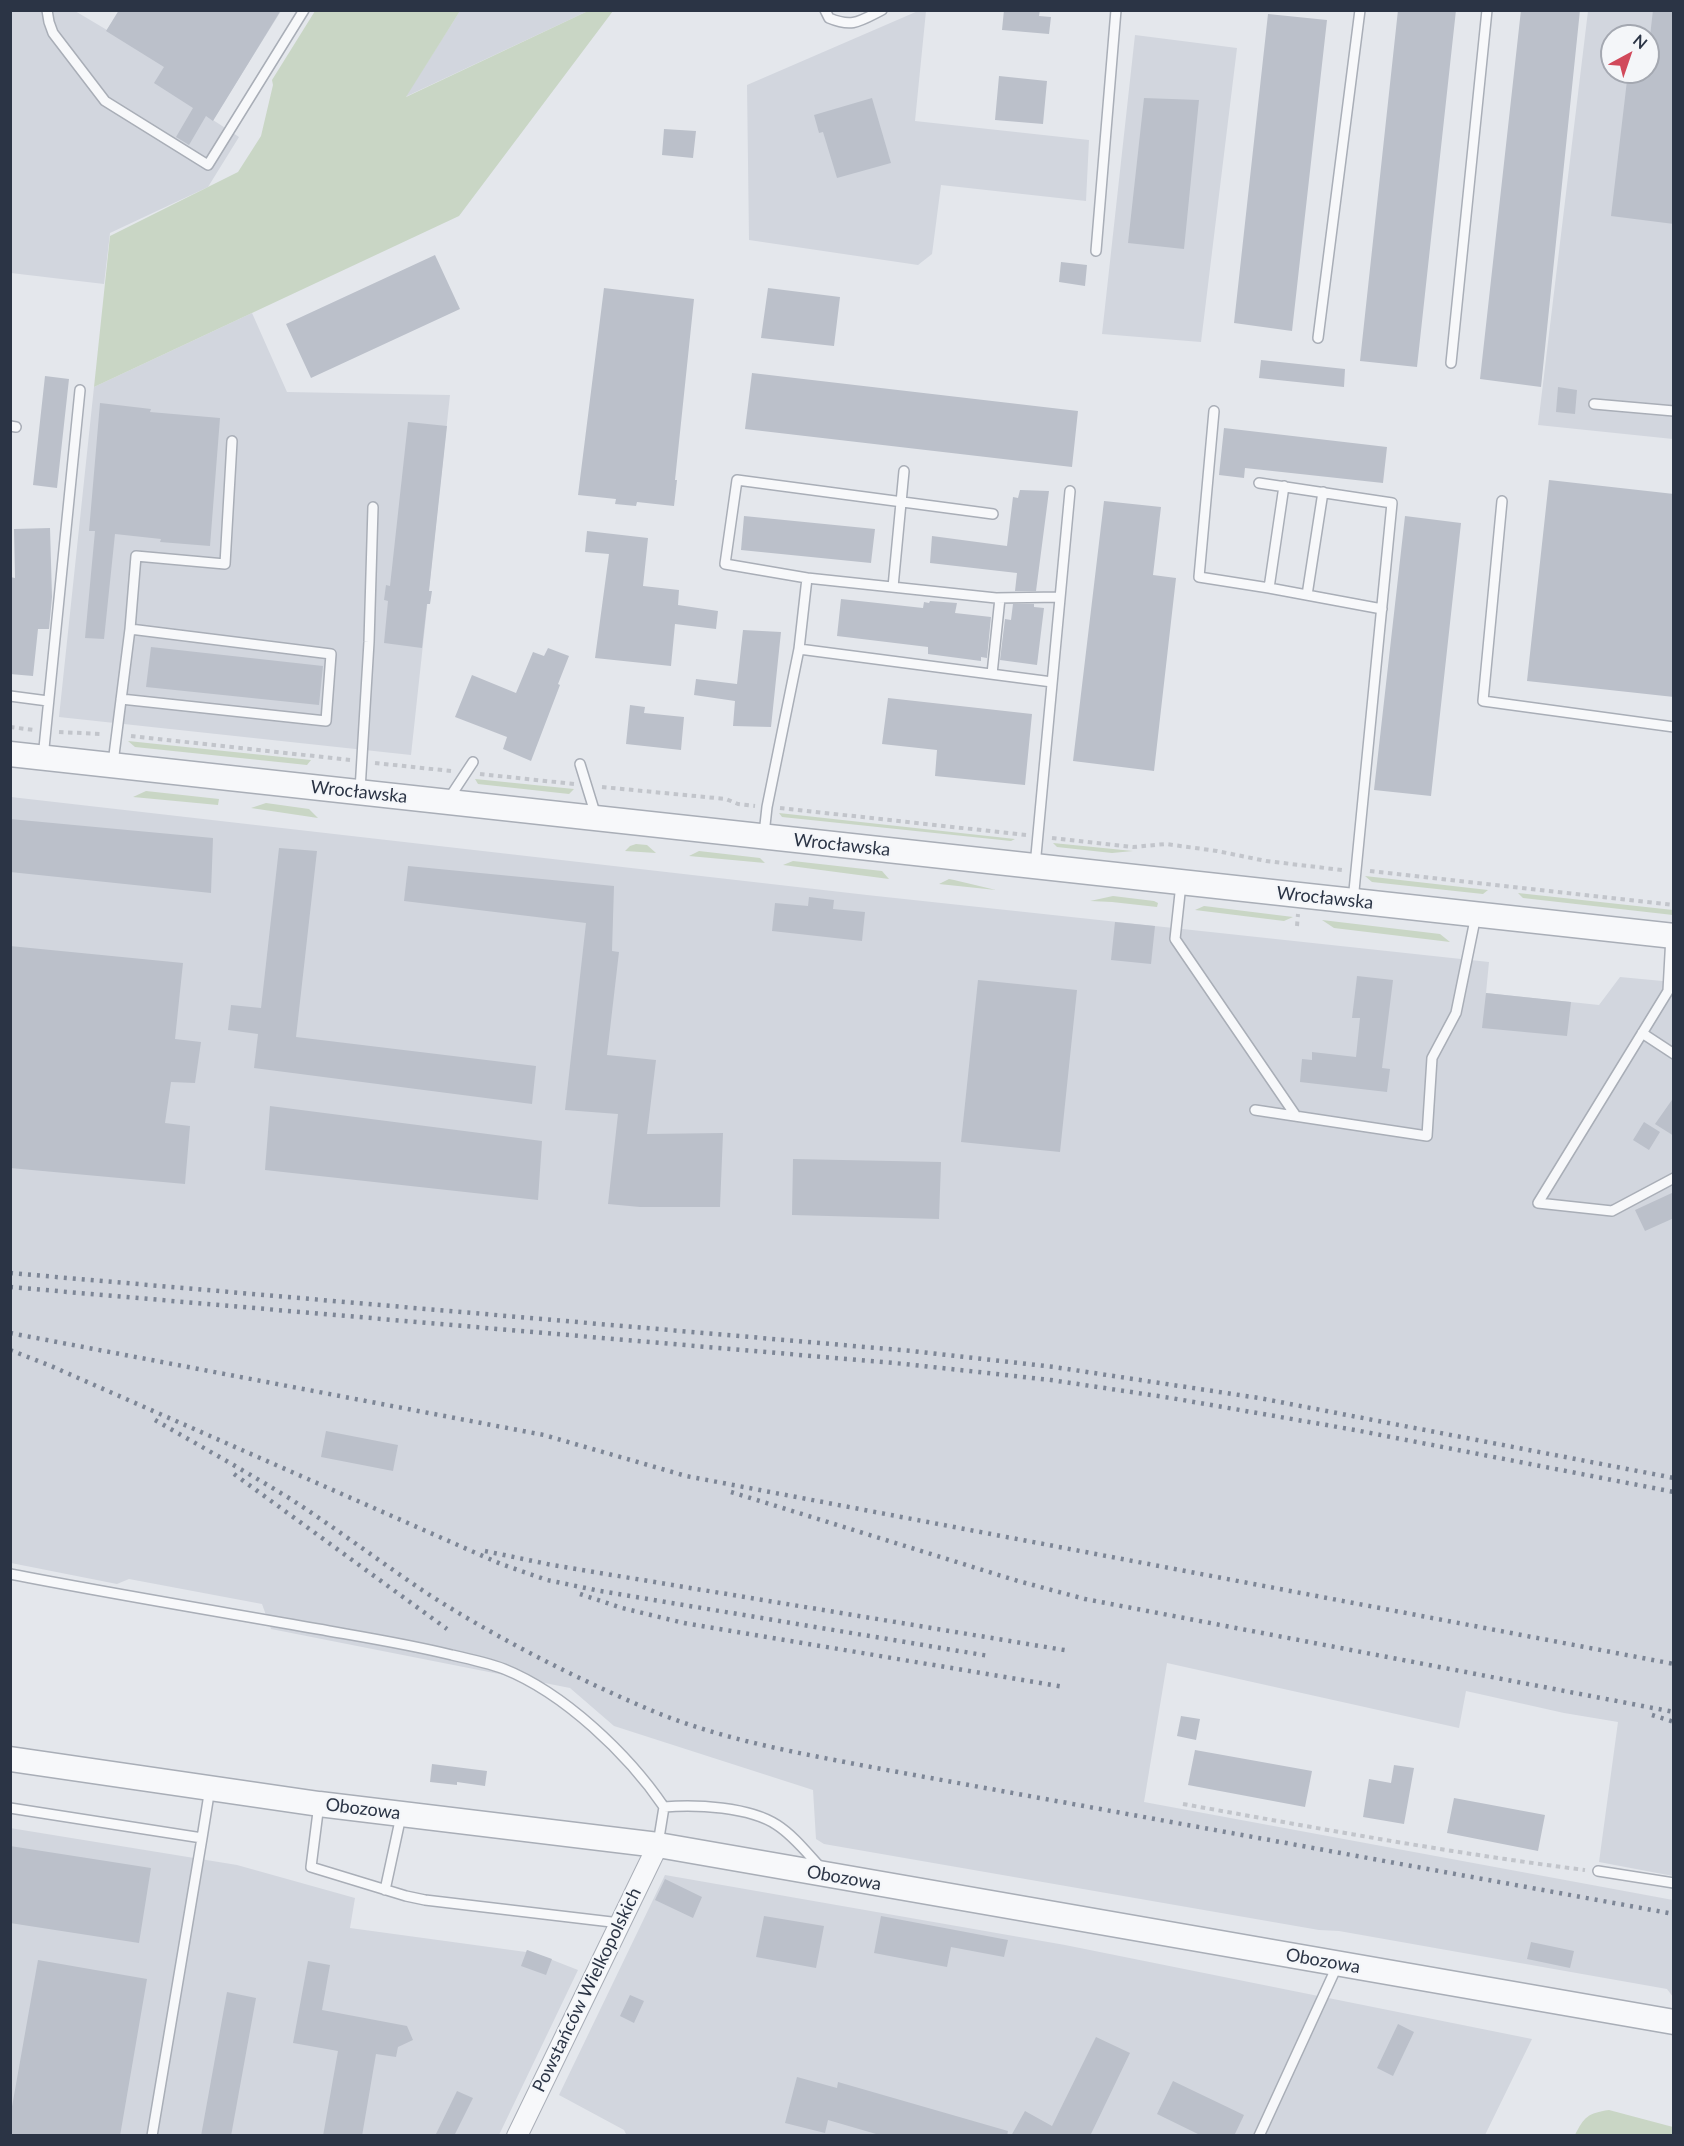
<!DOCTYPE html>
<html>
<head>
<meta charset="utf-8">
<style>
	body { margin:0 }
	#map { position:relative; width:1684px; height:2146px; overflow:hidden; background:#e4e7ec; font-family:Lato,sans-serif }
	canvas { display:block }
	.frame { position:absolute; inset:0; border:12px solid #2b3445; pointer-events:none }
	.north { position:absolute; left:1600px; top:24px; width:60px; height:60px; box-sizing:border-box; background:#f4f6f9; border:2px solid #a4a8b1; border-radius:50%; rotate:40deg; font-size:16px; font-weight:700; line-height:24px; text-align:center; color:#2b3445 }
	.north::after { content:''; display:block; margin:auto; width:21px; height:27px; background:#d1495b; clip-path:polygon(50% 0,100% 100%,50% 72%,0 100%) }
</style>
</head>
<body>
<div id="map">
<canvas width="1684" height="2146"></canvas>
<div class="frame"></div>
<div class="north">N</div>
</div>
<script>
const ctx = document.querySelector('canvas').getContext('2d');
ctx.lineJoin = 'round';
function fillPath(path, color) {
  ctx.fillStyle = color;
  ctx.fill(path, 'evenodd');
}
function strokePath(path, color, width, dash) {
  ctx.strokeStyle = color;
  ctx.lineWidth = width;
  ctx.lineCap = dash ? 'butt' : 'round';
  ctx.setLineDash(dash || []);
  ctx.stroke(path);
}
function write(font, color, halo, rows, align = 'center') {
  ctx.font = font + ' Lato,sans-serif';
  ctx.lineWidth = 4.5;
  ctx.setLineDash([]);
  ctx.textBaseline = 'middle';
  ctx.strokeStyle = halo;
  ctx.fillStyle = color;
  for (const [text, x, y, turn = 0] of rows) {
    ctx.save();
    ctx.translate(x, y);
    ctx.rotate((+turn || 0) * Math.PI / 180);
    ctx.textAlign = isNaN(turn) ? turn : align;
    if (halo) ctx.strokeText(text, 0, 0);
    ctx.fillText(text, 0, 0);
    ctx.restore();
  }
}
const built = new Path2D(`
	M11 11H75L107 30 119 11H281L213 120 239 137 208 187 110 233 104 284 11 273Z
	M460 11H588L405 97Z
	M918 11H926L915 121 1089 140 1086 201 941 185 932 254 918 265 749 240 747 85Z
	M1588 11H1673V439L1538 425ZM1612 36H1648V72H1612Z
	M1135 35 1237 48 1201 342 1102 334Z
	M252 313 287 392 450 395 411 755 59 717 94 387Z
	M11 797 867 895 1489 962 1486 993 1599 1005 1620 977 1673 982V1876L1599 1862 1618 1722 1564 1713 1466 1691 1459 1728 1167 1663 1144 1802 1673 1900V1997L1667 1989 1339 1931 1319 1930 824 1844 816 1839 813 1790 614 1726 570 1688 271 1629 262 1604 129 1579 117 1584 11 1563Z
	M10 1828 237 1865 355 1898 350 1928 526 1952 527 1950 578 1970 499 2135H11Z
	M665 1875 1065 1945 1532 2039 1485 2135 627 2136 624 2130 559 2095Z`);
const green = new Path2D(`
	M315 11H460L406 97 588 11H613L459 216 94 387 110 236 238 172 261 136 273 85 272 80Z
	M128 741 311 760 307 765 135 747Z
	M475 779 574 789 569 794 478 784Z
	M146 791 219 799 218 805 133 797Z
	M266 803 309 809 318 818 251 808Z
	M779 813 1015 839 1011 841 782 817Z
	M1053 843 1133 851 1112 853 1057 847Z
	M636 844 647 845 656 853 625 851 630 846Z
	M699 851 760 858 765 863 689 856Z
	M793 861 882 871 889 879 783 865Z
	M1365 876 1488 890 1483 894 1372 882Z
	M949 879 954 880 996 890 939 884Z
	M1518 893 1673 910V915L1523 898Z
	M1113 896 1154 901 1158 903 1157 907 1112 902 1090 901Z
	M1204 906 1293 917 1284 921 1195 910Z
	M1322 920 1440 934 1450 942 1334 928Z
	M1609 2110 1673 2127 1672 2136 1575 2135C1584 2117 1588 2113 1609 2110Z`);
const building = new Path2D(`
	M119 10H281L213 121 206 116 189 145 176 137 193 108 154 83 164 67 106 31Z
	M1004 10H1040L1039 16 1051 17 1049 34 1002 30Z
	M1398 10H1456L1417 367 1360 361Z
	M1521 10H1580L1541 387 1480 379Z
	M1653 10H1674V224L1611 216 1628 72H1648V54Z
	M1268 14 1327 20 1292 331 1234 323Z
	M999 76 1047 81 1043 124 995 120Z
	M872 98 891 163 837 178 823 132 819 133 814 115Z
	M1144 98 1199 100 1184 249 1128 243Z
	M664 129 696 131 693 158 662 155Z
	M435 255 460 309 311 378 286 324Z
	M1061 262 1087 265 1085 286 1059 282Z
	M604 288 694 299 675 480H677L674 506 637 502 636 506 615 504 616 499 578 495Z
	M768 288 840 297 834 346 761 338Z
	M1261 360 1345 369 1344 387 1259 378Z
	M752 373 1078 411 1072 467 745 429Z
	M45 376 69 379 57 488 33 485Z
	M1558 387 1577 390 1575 414 1556 412Z
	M100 403 151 409 150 412 220 418 210 546 160 542 161 539 115 534 104 639 85 638 95 531H89Z
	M408 422 447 426 429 591H432L430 604H427L422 648 384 643 388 601 384 600 386 585 390 586Z
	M1224 428 1387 447 1383 483 1245 468 1244 478 1219 475Z
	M1549 480 1674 494V697L1527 681Z
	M1020 490 1049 491 1036 591H1015L1017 573 930 563 932 536 1007 546 1013 497 1018 498Z
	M1104 501 1161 507 1153 575 1176 578 1154 771 1073 761Z
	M744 516 875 529 871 563 741 550Z
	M1405 516 1461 523 1431 796 1374 790Z
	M50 528 52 597 49 629H38L33 676 10 674V577L15 578 14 529Z
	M587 531 648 538 643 586 679 590 678 605 718 611 716 629 675 624 671 666 595 658 609 554 585 552Z
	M841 599 923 608 924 602 929 603 930 601 957 603 955 613 991 617 987 658 981 657V661L928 654V647L837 636Z
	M1013 604H1034V607L1044 608 1037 665 1000 660 1005 619 1011 620Z
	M743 630 781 632 771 727 733 726 735 701 694 695 696 679 737 684Z
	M151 647 323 666 319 705 146 687Z
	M548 648 569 656 558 684 560 685 531 761 503 749 507 737 455 717 472 675 516 693 533 652 544 656Z
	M888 698 1032 714 1025 785 935 776 937 750 882 744Z
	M630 705 645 707 644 713 684 717 681 750 626 744Z
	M10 819 213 838 211 893 10 872Z
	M279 848 317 851 296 1037 536 1066 532 1104 254 1068 258 1034 228 1030 231 1005 261 1008Z
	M408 866 614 886 612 951 619 952 607 1055 656 1060 647 1134 723 1133 720 1207H640L608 1204 618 1114 565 1110 586 923 404 901Z
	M809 897 834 900 833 909 865 912 862 941 772 931 775 903 808 906Z
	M1115 922 1155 926 1151 964 1111 960Z
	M10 946 183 963 175 1039 201 1042 195 1083 171 1082 165 1123 190 1126 185 1184 10 1168Z
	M1357 976 1393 980 1382 1068 1390 1069 1387 1092 1300 1082 1302 1059 1312 1060V1052L1356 1057 1360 1018H1352Z
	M978 980 1077 990 1060 1152 961 1142Z
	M1486 993 1571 1002 1567 1036 1482 1028Z
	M1674 1097V1136L1655 1124Z
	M270 1106 542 1141 538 1200 265 1170Z
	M1644 1122 1660 1132 1649 1150 1633 1140Z
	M793 1159 941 1162 939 1219 792 1215Z
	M1674 1192V1218L1645 1231 1635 1210Z
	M326 1431 398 1445 393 1471 321 1457Z
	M1181 1716 1200 1719 1196 1740 1177 1736Z
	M1195 1750 1312 1771 1305 1807 1188 1785Z
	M432 1764 487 1771 485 1786 457 1782V1785L430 1782Z
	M1394 1765 1414 1768 1404 1824 1363 1817 1369 1779 1391 1783Z
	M1454 1798 1545 1815 1538 1851 1447 1833Z
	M10 1846 151 1868 139 1943 10 1923Z
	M665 1879 702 1897 693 1918 655 1900Z
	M764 1916 824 1926 816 1968 756 1957Z
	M881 1916 1008 1940 1004 1957 951 1947 947 1967 874 1953Z
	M1531 1942 1574 1951 1570 1968 1527 1959Z
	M527 1950 552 1959 546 1975 521 1966Z
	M38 1960 147 1979 120 2136H10V2118Z
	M308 1961 330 1965 322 2010 407 2026 413 2040 398 2047 396 2057 376 2054 362 2136H323L338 2051 293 2043Z
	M227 1992 256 1998 231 2136H201Z
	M630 1995 644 2001 634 2023 620 2016Z
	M1398 2024 1414 2032 1393 2076 1377 2068Z
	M1096 2037 1130 2053 1090 2136H1011L1025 2111 1052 2126Z
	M797 2077 837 2088 838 2082 1008 2131 1007 2136H883L828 2120 825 2133 785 2123Z
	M1173 2081 1244 2115 1234 2136H1202L1157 2114Z
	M457 2091 473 2098 454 2136H435Z`);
const path = new Path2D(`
	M10 727 34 730
	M59 732 102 734
	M131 736 350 760
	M375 763 451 771
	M480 774 574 784
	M602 787 726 799 738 804 755 806
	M780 808 1026 835
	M1052 838 1133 847 1166 844 1217 851 1266 861 1342 870
	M1370 871 1674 905
	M1297 926 1298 914
	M1183 1804C1317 1828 1450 1853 1585 1870`);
const service = new Path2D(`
	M47 10 49 22 53 33 105 101 208 165 304 10
	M825 10 829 18C853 28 860 21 882 10
	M1096 251 1116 10
	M1318 338 1360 10
	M1451 363 1487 10
	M1594 404 1674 411
	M1214 411 1199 577 1269 588
	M10 426 16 427
	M1259 483 1392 503 1353 901
	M1284 486 1269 588 1382 609
	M1502 501 1483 701 1674 727
	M807 578 725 564 737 480 993 514
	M893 587 904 471
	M1307 595 1323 492
	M992 674 1000 598
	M1052 682 799 649 807 578 996 598 1060 597
	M10 696 48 701
	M121 699 326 721 331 654 130 629
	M43 758 80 390
	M113 763 130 629 136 556 225 564 232 441
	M580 764 596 816
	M360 790 369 642 373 507
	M448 800 473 762
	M764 834 767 807 799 649
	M1035 866 1070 491
	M1181 884 1175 939 1296 1116
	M1671 936 1668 991 1538 1203 1612 1211 1674 1178
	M1642 1033 1674 1054
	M1255 1110 1427 1136 1432 1058 1456 1013 1476 915
	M10 1574C113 1594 216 1611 318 1629 363 1637 408 1644 452 1655 470 1659 488 1663 504 1669 564 1693 628 1754 664 1807L658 1844
	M319 1804 311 1867 406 1896 425 1900 620 1923
	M664 1807C696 1804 750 1807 777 1825 794 1836 807 1853 821 1868
	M10 1808 202 1838 210 1788
	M1598 1871 1674 1883
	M385 1890 401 1816
	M152 2136 202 1838
	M1259 2136 1338 1964`);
const minor = new Path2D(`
	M517 2136 658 1845`);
const tertiary = new Path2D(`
	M10 754 1674 936
	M10 1759 319 1804 658 1845 1674 2022`);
const rail = new Path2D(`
	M10 1273 912 1351 1054 1367 1259 1398 1674 1478
	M10 1287 905 1364 1051 1380 1171 1398 1355 1430 1674 1492
	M10 1333 544 1435 686 1476 1674 1664
	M10 1350 51 1366 501 1564 547 1580 600 1591 989 1656
	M155 1420C200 1446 245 1471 289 1498 337 1529 383 1564 431 1596 499 1639 573 1677 648 1709 721 1740 799 1753 876 1768L1674 1914
	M234 1474 447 1629
	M731 1492 1018 1581 1085 1599 1674 1712
	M485 1551 552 1565 1070 1651
	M580 1594 622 1608 684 1623 1064 1687
	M1652 1715 1674 1722`);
const streetNames = [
	["Wrocławska",359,792,6],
	["Wrocławska",842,845,6],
	["Wrocławska",1325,898,6],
	["Obozowa",363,1809,7],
	["Obozowa",844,1878,10],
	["Obozowa",1323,1961,10],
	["Powstańców Wielkopolskich",587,1990,-64]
];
fillPath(built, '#d2d6de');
fillPath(green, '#c9d6c5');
fillPath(building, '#bbc0ca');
strokePath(service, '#a9aeb7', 12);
strokePath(minor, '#a9aeb7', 22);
strokePath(tertiary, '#a9aeb7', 27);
strokePath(path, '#c2c5cb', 4, [4.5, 4.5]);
strokePath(service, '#f7f8fa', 9);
strokePath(minor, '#f7f8fa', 20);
strokePath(tertiary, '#f7f8fa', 24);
strokePath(rail, '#7d8696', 4.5, [3, 6]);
write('18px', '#2b3445', '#f4f6f9', streetNames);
</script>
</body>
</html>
